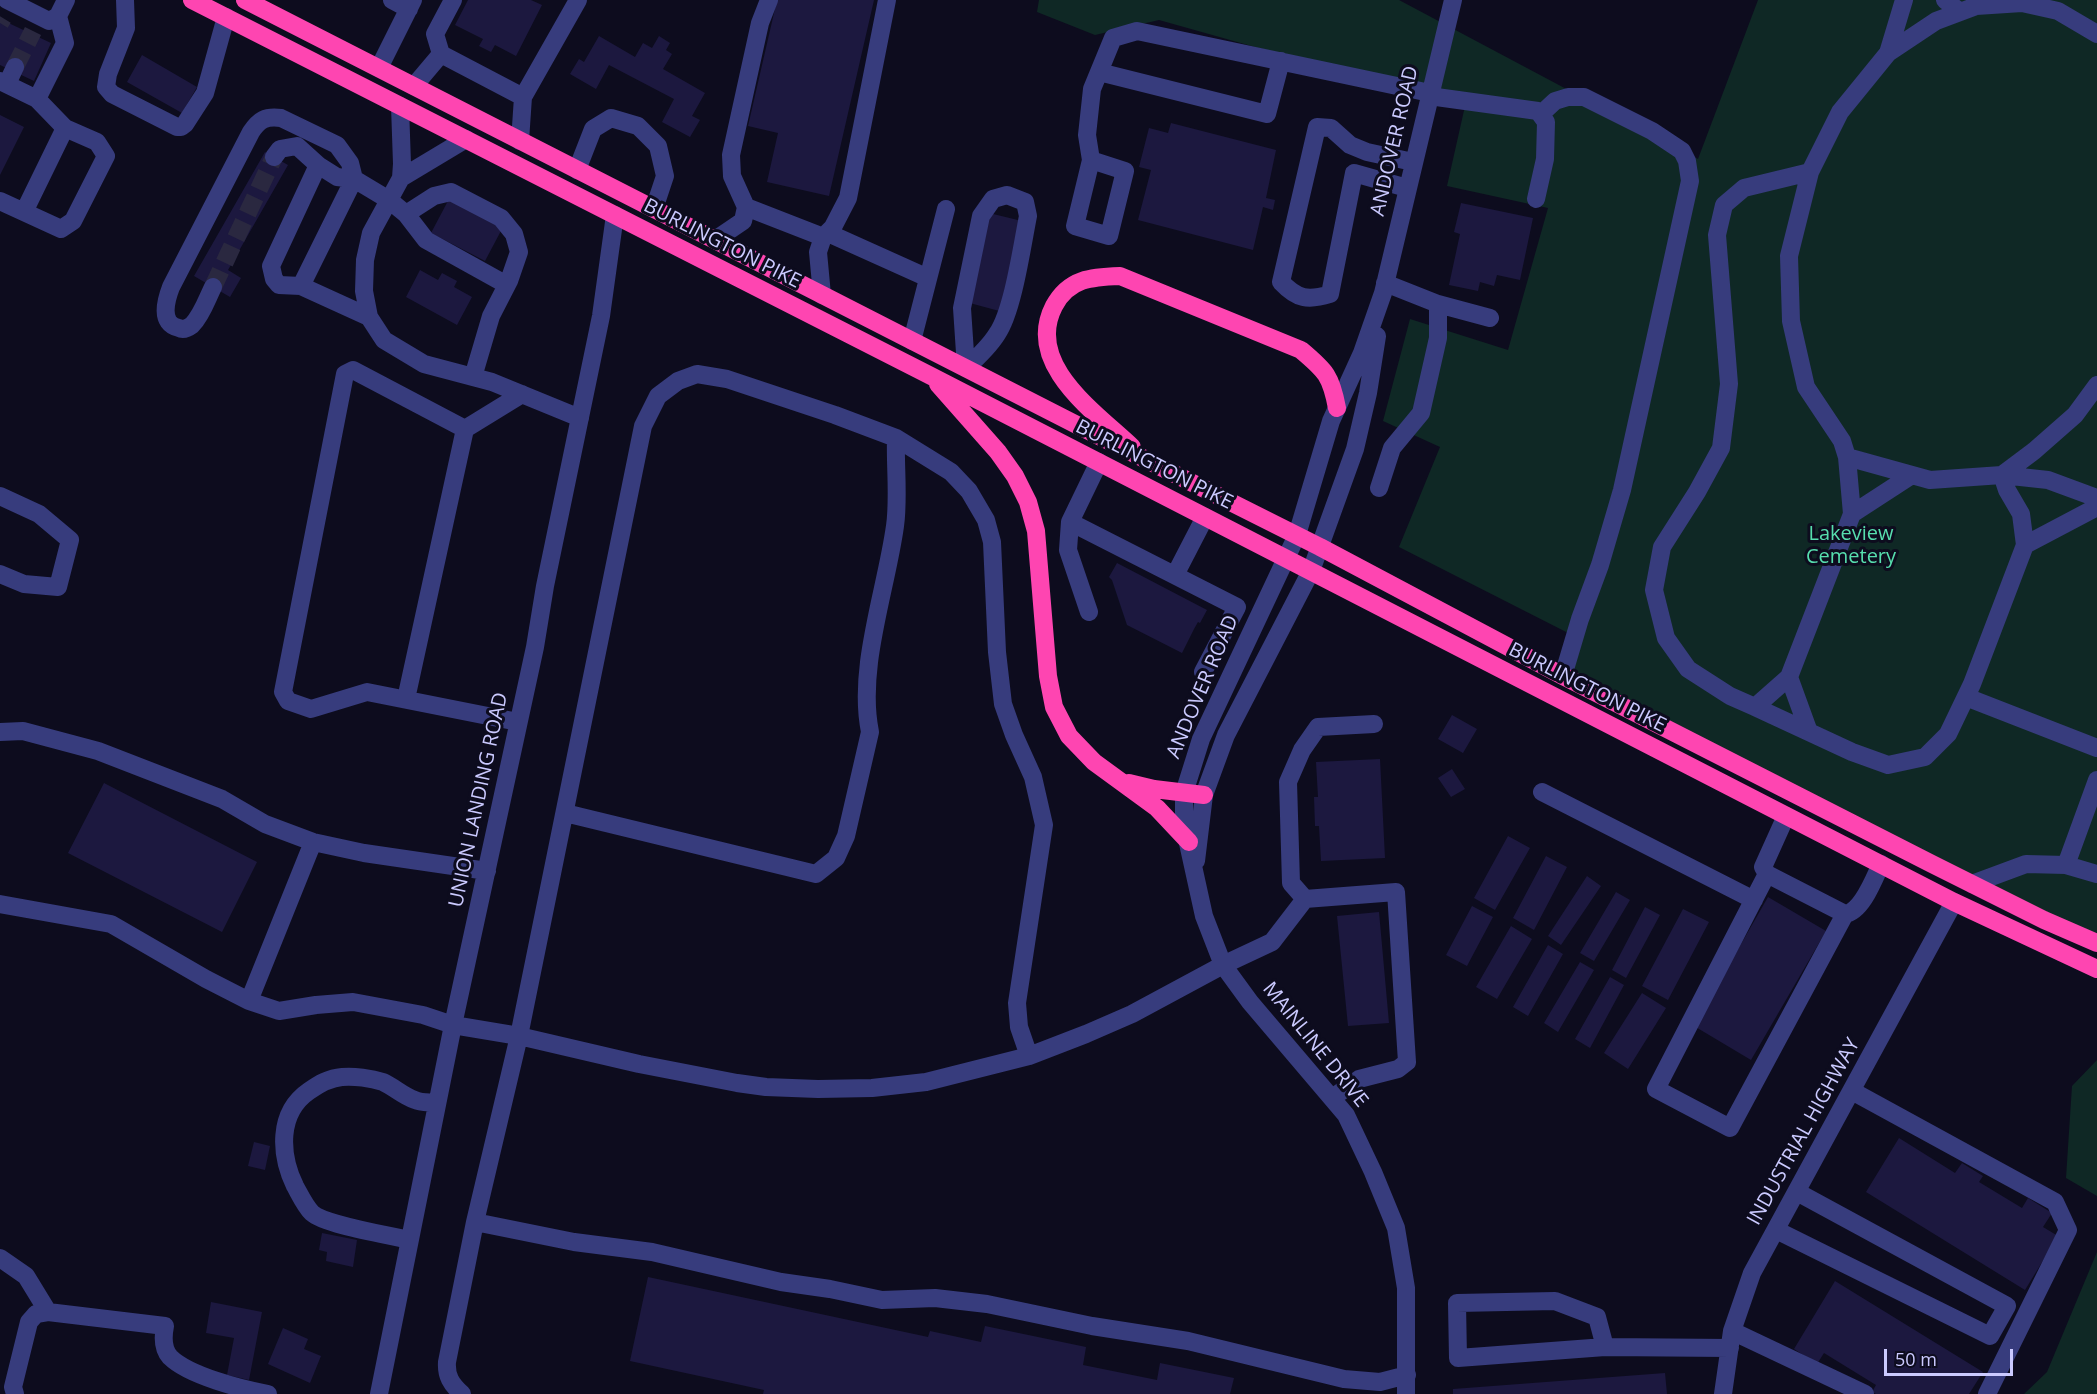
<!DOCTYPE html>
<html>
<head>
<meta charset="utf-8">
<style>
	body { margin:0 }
	#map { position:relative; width:2097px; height:1394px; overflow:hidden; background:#0d0c1e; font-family:"Open Sans",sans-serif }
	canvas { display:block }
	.scale { position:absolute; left:1884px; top:1349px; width:129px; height:27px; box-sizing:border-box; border:3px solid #cbcaff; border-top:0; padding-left:8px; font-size:18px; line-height:21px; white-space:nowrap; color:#cbcaff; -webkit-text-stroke:4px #0d0c1e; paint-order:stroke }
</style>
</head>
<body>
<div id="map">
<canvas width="2097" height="1394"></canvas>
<div class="scale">50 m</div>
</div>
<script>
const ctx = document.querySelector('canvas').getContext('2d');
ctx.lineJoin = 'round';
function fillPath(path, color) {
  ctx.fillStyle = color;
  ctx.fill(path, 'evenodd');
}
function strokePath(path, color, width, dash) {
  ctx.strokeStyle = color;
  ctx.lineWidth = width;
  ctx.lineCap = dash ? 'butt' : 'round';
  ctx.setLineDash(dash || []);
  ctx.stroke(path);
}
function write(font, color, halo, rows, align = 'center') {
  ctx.font = font + ' "Open Sans",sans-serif';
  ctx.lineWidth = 6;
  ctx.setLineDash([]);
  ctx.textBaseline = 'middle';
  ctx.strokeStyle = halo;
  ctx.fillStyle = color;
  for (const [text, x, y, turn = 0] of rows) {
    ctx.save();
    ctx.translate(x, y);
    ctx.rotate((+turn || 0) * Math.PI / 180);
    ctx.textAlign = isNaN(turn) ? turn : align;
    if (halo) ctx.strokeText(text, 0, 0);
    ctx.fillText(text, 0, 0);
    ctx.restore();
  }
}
const green = new Path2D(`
	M1039 0H1399L1698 159 1758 0H2097V943L1563 676 1574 636 1399 547 1440 447 1383 421 1410 319 1508 350 1548 208 1447 186 1465 106 1159 20 1095 35 1037 12Z
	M2097 1060V1196L2066 1178 2072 1086Z
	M2097 1252V1394H2024L2047 1372Z`);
const building = new Path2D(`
	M468 0H531L542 5 516 56 495 45 491 52 479 46 483 39 455 25Z
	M777 0H874L829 196 767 182 778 133 748 126Z
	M0 19 51 43 34 81 0 65Z
	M599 36 635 57 643 43 652 48 659 36 670 43 666 50 672 54 663 69 705 93 692 116 700 120 690 137 662 122 674 99 609 65 596 89 570 74 579 59 584 62Z
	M142 55 197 87 182 113 127 82Z
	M0 115 24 127 0 175Z
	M1171 123 1276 150 1266 198 1275 200 1273 210 1263 207 1253 250 1138 220 1151 170 1139 167 1149 128 1168 133Z
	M265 152 288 165 228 270 241 278 230 297 194 276Z
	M449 199 503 227 485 261 431 233Z
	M1461 203 1533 218 1520 280 1497 275 1494 286 1480 282 1478 291 1449 285 1460 234 1454 232Z
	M989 213 1026 222 1003 312 966 302Z
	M420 270 438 280 442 273 457 281 454 287 472 297 457 325 406 297Z
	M1117 563 1207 610 1200 623 1198 622 1194 629 1182 653 1127 625 1112 580 1109 577Z
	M1452 715 1477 729 1463 753 1438 739Z
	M1380 759 1385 858 1321 861 1319 826H1315L1314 797H1318L1316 762Z
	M1452 769 1465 789 1451 797 1438 778Z
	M104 783 257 862 222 932 68 853Z
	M1508 836 1530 848 1495 910 1474 898Z
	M1546 856 1567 867 1534 930 1513 918Z
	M1587 876 1601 886 1561 945 1548 936Z
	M1616 892 1630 900 1594 961 1580 953Z
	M1768 897 1826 931 1751 1060 1694 1026Z
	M1472 906 1493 917 1467 966 1446 955Z
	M1645 907 1660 915 1626 978 1612 970Z
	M1683 909 1709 922 1668 1000 1642 986Z
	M1379 912 1389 1023 1348 1026 1337 916Z
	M1511 926 1532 939 1497 999 1476 987Z
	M1548 945 1563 954 1528 1016 1513 1007Z
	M1580 962 1594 970 1558 1032 1544 1023Z
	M1610 977 1624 985 1590 1048 1575 1039Z
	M1642 993 1666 1008 1628 1069 1604 1053Z
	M1899 1138 1955 1173 1962 1163 1983 1176 1979 1182 2022 1208 2028 1198 2052 1213 2043 1227 2058 1236 2025 1290 1866 1192Z
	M254 1142 270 1146 265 1170 248 1166Z
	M322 1233 357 1240 353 1267 326 1261 327 1252 319 1250Z
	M648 1277 928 1337 930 1331 981 1342 985 1326 1086 1347 1083 1365 1157 1380 1160 1363 1234 1378 1230 1394H763L764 1390 630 1361Z
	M1835 1281 1983 1372 1969 1394H1876L1872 1392 1876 1385 1824 1353 1817 1364 1794 1349Z
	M211 1302 262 1312 249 1380 227 1375 234 1338 206 1333Z
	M283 1328 308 1339 304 1349 321 1356 310 1383 268 1364Z
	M1665 1373 1667 1394H1453V1389Z`);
const minorTunnel = new Path2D(`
	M0 23 3 18
	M15 67 33 31
	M213 287 274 157`);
const minor = new Path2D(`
	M7 0 49 21 58 16
	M125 0 126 28 108 74 106 87 112 94 177 127H181L185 124 205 93 226 17
	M392 0 409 9
	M1945 0 1960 12
	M1888 53 1936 21 1976 6 2022 3 2058 11 2097 34
	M441 54 435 34 453 0
	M379 68 413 0
	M1099 72 1267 114 1281 61
	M0 81 37 99 65 43 58 16 66 0
	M7 84 15 67
	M414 86 441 54 523 97 520 141
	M1429 96 1538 111 1546 122 1545 159 1536 199
	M523 97 578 0
	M37 99 65 128
	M400 106 402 164 401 178 466 139
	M1541 114 1555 101 1568 97H1584L1652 131 1682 151 1687 161 1690 181 1622 490 1600 565 1580 619 1563 676
	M274 157 280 149 297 146 318 165
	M1091 160 1125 171 1109 236 1075 226 1091 160 1087 135 1092 89 1113 38 1137 31 1430 93
	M577 170 593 129 611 118 638 126 658 146 665 176 654 209
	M1810 172 1744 188 1724 205 1717 235 1729 384 1721 448 1697 492 1662 547 1654 590 1666 638 1688 669 1730 696 1755 707 1789 677 1852 514 1847 457 1842 441 1806 387 1791 321 1789 256 1810 172 1840 112 1888 53 1904 0
	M401 178 371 233 365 260 364 291 369 317 384 340 424 364 492 382 580 418
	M1407 188 1354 173 1330 294C1308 301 1297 299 1281 282L1317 127 1331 128 1350 145 1367 152 1413 162
	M1007 195 1025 202 1028 216C1022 246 1013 311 997 334 989 347 977 358 966 368L962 308 981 216 993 199Z
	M0 201 61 229 73 221 106 156 97 142 65 128 24 212
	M746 207 823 237
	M406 214 426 240 507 285
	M828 233 928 278
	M715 240 743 221 746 207 732 176 731 155 760 23 769 0
	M1385 283 1438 304 1490 318
	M213 287C207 299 202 315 192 325 188 328 183 330 179 328 159 324 166 300 171 287L251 132C259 120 265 116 281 118L337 145 350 163 354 179 301 286
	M822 295 818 252 823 237 833 227 848 198 887 0
	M369 317 301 286 279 285 274 279 271 266 318 165 337 177 354 179 389 200 406 214 434 196 451 192 501 218 514 234 519 252 509 281 491 316 473 377
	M912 341 946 209
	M1847 457 1930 480 2002 475 2034 451 2075 415 2097 385
	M1379 488 1392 448 1421 413 1438 338V304
	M0 496 39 514 70 540 58 587 24 584 0 574
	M1852 514 1912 475
	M1070 522 1099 462
	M2025 545 2097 507
	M1175 575 1205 517
	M1089 612 1068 550 1070 522 1237 607 1203 672
	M1789 677 1809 732
	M1966 697 2097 748
	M406 699 465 429
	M1755 707 1852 752 1888 765 1925 757 1948 734 1972 684 2025 545 2021 514 2007 490 2002 475 2048 480 2097 498
	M518 722 367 692 311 709 288 701 283 692 345 374 353 370 465 429 522 394
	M0 732 23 731 98 751 222 799 265 824 313 842 364 853 487 871
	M1542 792 1754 900
	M565 813 816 874 836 858 846 836 870 732C857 668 886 591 895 526 899 498 895 467 896 438
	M1786 816 1763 867 1767 874 1845 914
	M1196 861 1204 795 1226 735 1311 571 1355 449 1368 393 1377 336
	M2066 865 2097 780
	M1767 874 1656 1089 1730 1128 1845 914C1862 912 1874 879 1881 864
	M1972 884 2026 864 2066 865 2097 874
	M0 904 111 924 206 979 249 1001 279 1011 316 1005 353 1002 423 1015 453 1025 519 1036 639 1064 737 1083 766 1087 818 1089 872 1088 926 1082 1029 1056 1086 1034 1132 1014 1223 965 1272 942 1305 899
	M249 1001 313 842
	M1852 1091 2055 1202 2068 1230 1987 1394
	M1332 1098 1359 1079 1398 1069 1407 1062 1396 892 1305 899 1291 883 1288 782 1302 750 1318 727 1374 724
	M475 1222 574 1242 652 1252 781 1282 830 1289 882 1300 935 1298 987 1304 1092 1326 1188 1341 1344 1379 1380 1382 1407 1375
	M1776 1230 1990 1336 2007 1306 1797 1192
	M409 1240C389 1235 325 1225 312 1213 305 1206 300 1195 295 1186 280 1155 277 1113 309 1091 319 1084 329 1078 342 1077 354 1076 371 1078 383 1082 394 1087 403 1096 415 1100 421 1103 430 1102 437 1103
	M0 1258 26 1276 48 1312
	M1732 1331 1865 1394
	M1605 1347 1597 1317 1555 1301 1457 1303 1458 1358 1605 1347 1730 1348
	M15 1394 13 1387 29 1322 36 1314 48 1312 165 1326C163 1336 162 1348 170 1357 189 1376 242 1389 268 1394
	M379 1394 453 1025 535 647 545 586 601 316 615 215
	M462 1394C451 1384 446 1376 447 1362L475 1222 519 1036 643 426 658 396 678 381 697 374 727 379 835 415 896 438 951 472 969 491 986 520 992 542 997 652 1003 704 1014 735 1033 777 1044 825 1017 1003 1019 1027 1029 1056
	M1406 1394V1288L1396 1228 1373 1172 1346 1115 1250 1002 1223 965 1204 916 1184 825V793L1201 739 1297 535 1331 421 1362 353 1383 293 1453 0
	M1723 1394 1732 1331 1752 1273 1954 902`);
const highway = new Path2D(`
	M192 0 931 376 1954 902 2097 969
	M245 0 1075 424 1320 547 1563 676 1932 864 2044 920 2097 943
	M938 384 998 452 1015 476 1028 502 1036 531 1048 676 1054 707 1069 736 1094 762 1157 808 1189 842
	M1132 447C1095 412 1024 364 1054 306 1069 278 1092 277 1120 276L1301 350C1326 371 1331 376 1337 408
	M1129 783 1154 789 1204 795`);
const streetNames = [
	["ANDOVER ROAD",1395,141,-77],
	["BURLINGTON PIKE",722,244,27],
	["BURLINGTON PIKE",1154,465,27],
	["ANDOVER ROAD",1203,687,-67],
	["BURLINGTON PIKE",1587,688,27],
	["UNION LANDING ROAD",479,800,-78],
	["MAINLINE DRIVE",1315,1045,51],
	["INDUSTRIAL HIGHWAY",1804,1132,-61]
];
const parkNames = [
	["Lakeview",1851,534],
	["Cemetery",1851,557]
];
fillPath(green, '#0f2825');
fillPath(building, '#1c183f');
strokePath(minorTunnel, '#2a2840', 18, [18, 9]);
strokePath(minor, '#373c7d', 18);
strokePath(highway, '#fe45b1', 18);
write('20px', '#cbcaff', '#0d0c1e', streetNames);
write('20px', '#57deae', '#0d0c1e', parkNames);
</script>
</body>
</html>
